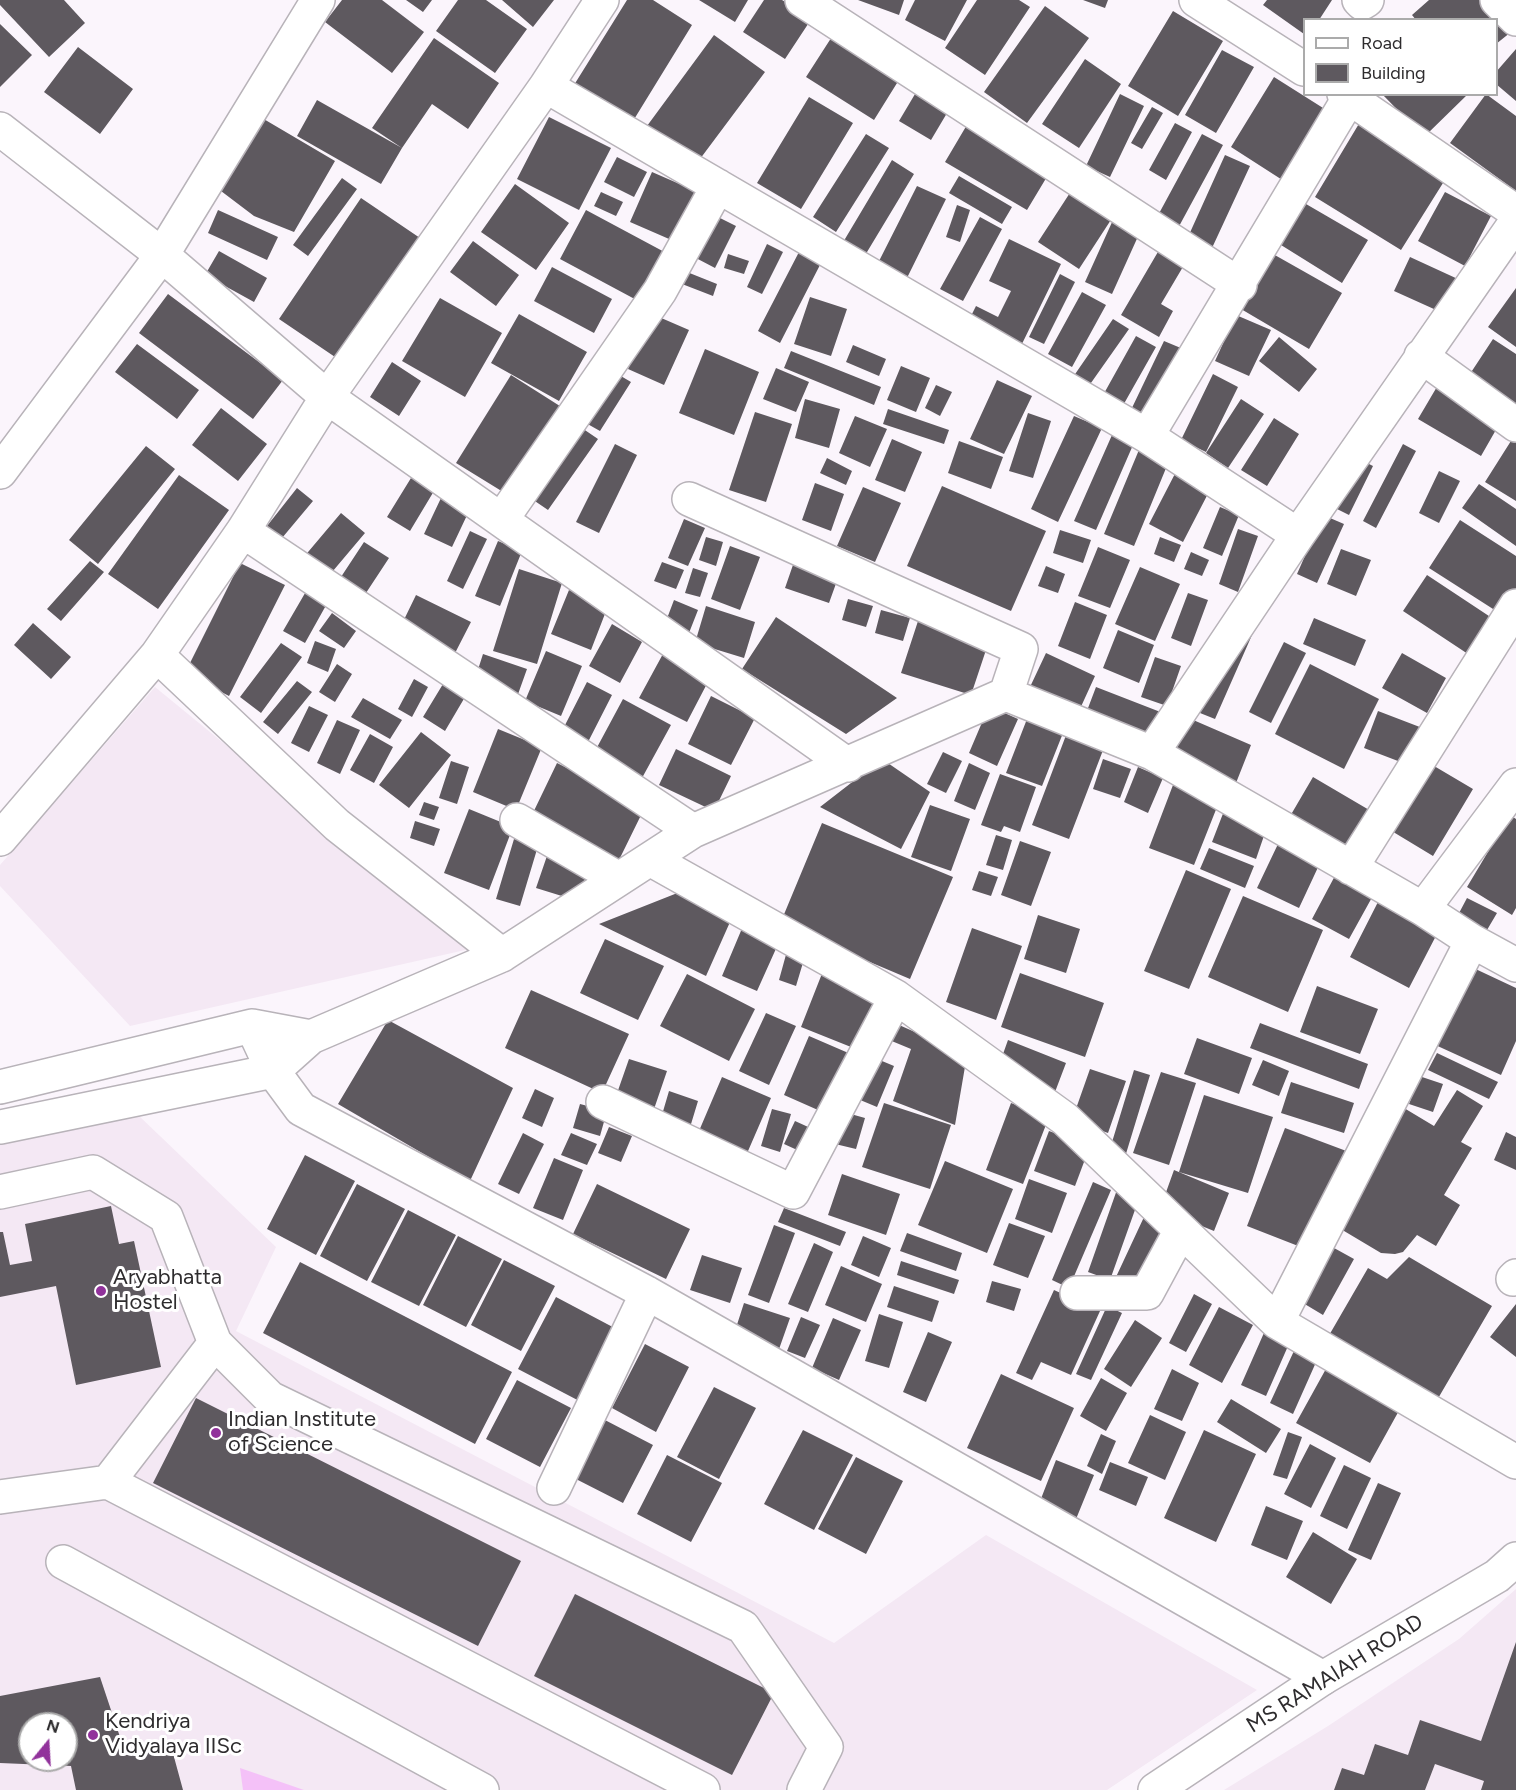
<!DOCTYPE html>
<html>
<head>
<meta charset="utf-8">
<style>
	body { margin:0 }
	#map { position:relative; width:1516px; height:1790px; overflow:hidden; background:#fbf5fc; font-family:Figtree,sans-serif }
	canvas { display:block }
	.legend { position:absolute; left:1303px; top:18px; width:195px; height:78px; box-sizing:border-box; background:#fff; border:2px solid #ababab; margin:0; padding:8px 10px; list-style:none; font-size:18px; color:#2e2c2e }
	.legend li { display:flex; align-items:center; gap:12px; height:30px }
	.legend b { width:30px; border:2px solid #ababab }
	.north { position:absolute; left:18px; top:1712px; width:60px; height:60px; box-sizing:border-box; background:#fff; border:2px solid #ababab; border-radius:50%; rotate:18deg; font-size:16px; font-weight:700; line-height:24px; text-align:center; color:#2e2c2e }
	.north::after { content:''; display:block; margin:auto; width:21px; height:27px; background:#91329b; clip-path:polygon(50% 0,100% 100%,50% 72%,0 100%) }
</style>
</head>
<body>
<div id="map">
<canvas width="1516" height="1790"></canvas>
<ul class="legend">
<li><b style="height:8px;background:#fff"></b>Road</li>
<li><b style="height:16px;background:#5e595f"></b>Building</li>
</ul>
<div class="north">N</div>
</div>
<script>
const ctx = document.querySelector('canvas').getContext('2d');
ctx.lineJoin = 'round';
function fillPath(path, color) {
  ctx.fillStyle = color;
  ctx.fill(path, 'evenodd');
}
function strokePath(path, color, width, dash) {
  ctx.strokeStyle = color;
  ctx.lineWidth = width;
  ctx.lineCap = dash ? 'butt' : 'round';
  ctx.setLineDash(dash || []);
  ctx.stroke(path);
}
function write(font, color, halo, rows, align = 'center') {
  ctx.font = font + ' Figtree,sans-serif';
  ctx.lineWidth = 6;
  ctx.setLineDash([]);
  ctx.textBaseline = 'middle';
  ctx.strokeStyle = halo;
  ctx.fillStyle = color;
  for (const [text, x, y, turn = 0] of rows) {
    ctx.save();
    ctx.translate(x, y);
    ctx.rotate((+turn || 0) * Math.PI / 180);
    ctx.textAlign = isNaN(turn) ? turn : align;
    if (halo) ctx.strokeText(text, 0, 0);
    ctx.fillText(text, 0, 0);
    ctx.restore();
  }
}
const built = new Path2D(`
	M155 687 474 948 130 1026 0 886V865Z
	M137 1114 276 1247 236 1331 834 1643 986 1535 1257 1690 1107 1790H0V1143ZM30 1724H66V1760H30Z
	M1516 1589V1790H1224L1328 1726 1459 1639Z`);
const green = new Path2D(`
	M240 1768 304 1790H243Z`);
const building = new Path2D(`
	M0 0H64L85 23 49 57 0 5Z
	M342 0H382L424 32 392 73 325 22Z
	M406 0H432L423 12Z
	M458 0H486L527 29 495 73 436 31Z
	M502 0H554L533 27Z
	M627 0H653L692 25 633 121 574 85Z
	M699 0H748L735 22Z
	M764 0H782L812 18 785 59 743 32Z
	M858 0H904L899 15Z
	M915 0H967L945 41 905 20Z
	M977 0H1019L1030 7 985 75 945 48Z
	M1083 0H1108L1105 8Z
	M1267 0H1332L1319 20H1304V34L1263 5Z
	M1429 0H1482L1511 32 1496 44V20H1416L1412 15Z
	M1045 6 1089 38 1027 123 984 92Z
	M1173 11 1223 41 1178 116 1128 86Z
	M0 24 32 55 0 87Z
	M835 32 902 75 874 120 806 77Z
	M714 35 765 72 697 163 647 126Z
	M434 38 499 83 468 129 432 104 402 148 372 128Z
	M78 47 133 89 100 134 44 92Z
	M1516 49V101L1496 84V72Z
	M1222 50 1254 67 1216 133 1185 115Z
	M1085 59 1121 84 1079 148 1042 124Z
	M1274 77 1331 113 1287 183 1231 147Z
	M918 89 950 108 931 140 899 121Z
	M1120 94 1144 106 1110 177 1086 166Z
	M1382 94H1468L1424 137Z
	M1486 94 1516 116V191L1450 143Z
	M809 97 853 123 801 209 757 183Z
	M317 100 402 148 381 184 297 136Z
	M1152 107 1163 113 1142 149 1131 143Z
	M549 117 611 148 579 210 517 179Z
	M262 118 335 161 294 232 254 216 221 191Z
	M971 118 1054 165 1027 210 945 162Z
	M1360 122 1448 175 1401 250 1315 197Z
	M1175 123 1192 132 1166 180 1149 170Z
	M866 134 889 148 836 232 813 217Z
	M1202 134 1223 145 1177 230 1156 219Z
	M1225 155 1250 166 1212 248 1188 237Z
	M617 157 647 172 634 197 604 182Z
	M892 160 914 174 864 257 842 244Z
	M652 172 698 192 676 242 630 222Z
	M959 176 1012 207 1002 224 949 193Z
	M342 178 357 189 308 256 293 245Z
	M1077 182 1118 209 1079 269 1038 242Z
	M515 184 569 223 536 270 481 232Z
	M917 186 946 199 905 282 876 267Z
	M601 192 623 202 616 216 594 206Z
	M1445 192 1491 216 1465 266 1418 241Z
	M361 198 420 238 338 359 279 319Z
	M1306 204 1368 240 1342 283 1281 245Z
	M957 205 970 210 960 242 946 237Z
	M218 210 278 237 267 260 208 233Z
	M586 210 670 255 644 304 560 259Z
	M716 216 736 226 715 268 694 257Z
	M980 217 1002 229 963 301 940 289Z
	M1113 220 1140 232 1112 294 1085 282Z
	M1009 239 1061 264 1019 350 967 324 976 306 998 317 1011 291 989 281Z
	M473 241 519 275 496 306 450 272Z
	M767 244 783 252 762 294 747 287Z
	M1162 245 1187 260 1161 304 1173 311 1159 337 1121 315Z
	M219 251 267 278 254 302 205 275Z
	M799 252 821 263 780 343 758 331Z
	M728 254 749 261 744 274 724 268Z
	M1273 254 1342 293 1309 349 1241 309Z
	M1410 257 1460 280 1445 314 1394 291Z
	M552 267 612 299 594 333 534 301Z
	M687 272 717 284 713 296 682 284Z
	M1060 274 1075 282 1044 344 1029 337Z
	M1516 288V347L1488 327Z
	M1082 292 1106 305 1072 367 1048 354Z
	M168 294 283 380 253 419 139 333Z
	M810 297 847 309 831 356 794 344Z
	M440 298 502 333 465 397 402 361Z
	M519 314 587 352 559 401 491 363Z
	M652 314 689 330 664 385 628 369Z
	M1236 315 1271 330 1249 376 1215 361Z
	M1113 319 1129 329 1086 390 1071 380Z
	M1136 336 1156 347 1121 409 1102 397Z
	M1279 337 1317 369 1299 392 1259 361Z
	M1493 339 1516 354V407L1466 380Z
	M1164 341 1188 351 1153 423 1130 412Z
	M137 344 199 390 177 419 115 372Z
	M853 345 886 359 879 376 846 362Z
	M705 349 759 372 734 435 679 413Z
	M791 351 881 387 874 405 784 368Z
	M392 362 421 381 399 416 370 397Z
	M901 366 930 378 916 412 887 400Z
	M776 368 809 382 796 412 763 399Z
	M614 372 631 382 600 431 584 422Z
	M1213 374 1238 387 1206 452 1181 440Z
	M511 375 563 408 508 495 456 463Z
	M997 380 1032 396 1004 454 970 439Z
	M936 385 952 392 940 416 925 408Z
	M1438 385 1501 421 1481 456 1418 419Z
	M805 399 840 409 829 448 795 438Z
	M1241 399 1264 414 1228 468 1206 453Z
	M221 408 267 444 238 481 192 445Z
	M888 409 949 430 944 444 883 424Z
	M755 412 792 424 766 502 729 490Z
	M1028 413 1051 421 1033 478 1009 471Z
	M855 416 887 429 870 467 839 453Z
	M1074 416 1102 428 1058 522 1031 509Z
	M1274 418 1299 434 1267 486 1241 470Z
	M576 424 598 439 548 510 526 495Z
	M1516 433V501L1485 482Z
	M1112 435 1133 445 1096 530 1074 521Z
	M892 439 922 452 905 492 875 480Z
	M959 441 1003 457 991 489 948 473Z
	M615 444 637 455 599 533 576 522Z
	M1403 444 1416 451 1376 528 1363 521Z
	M1141 445 1171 456 1134 546 1104 534Z
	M146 446 175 469 98 564 69 540Z
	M1353 456 1373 466 1349 515 1329 505Z
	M827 458 852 471 846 485 820 473Z
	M1179 466 1213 484 1183 542 1149 524Z
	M1439 471 1460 481 1439 523 1419 513Z
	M179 475 229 510 158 609 108 574Z
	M411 478 434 491 410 531 387 517Z
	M815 483 844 494 831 531 802 520Z
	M1479 484 1516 509V546L1462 508Z
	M942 486 1046 531 1011 611 907 566Z
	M863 487 901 503 875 562 837 546Z
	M297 488 313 501 282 538 267 526Z
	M441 498 469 511 452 547 424 534Z
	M1220 507 1239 515 1222 556 1203 548Z
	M341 513 365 533 327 578 303 558Z
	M1323 515 1344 524 1317 583 1297 574Z
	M684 519 705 528 688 566 668 558Z
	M1460 520 1516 556V596L1504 616 1429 568Z
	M1238 529 1258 536 1238 592 1219 584Z
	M1060 530 1091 540 1083 563 1053 553Z
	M470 531 487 539 463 589 447 581Z
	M706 537 723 542 716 566 699 560Z
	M1160 537 1181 545 1174 562 1154 554Z
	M498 541 522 551 500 606 475 596Z
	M364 542 389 558 364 596 339 580Z
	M730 546 760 557 740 610 711 599Z
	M1098 547 1130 560 1110 608 1078 596Z
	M1341 549 1371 560 1356 596 1327 584Z
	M1191 552 1209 560 1202 576 1184 569Z
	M90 561 104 572 61 621 47 609Z
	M662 562 684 570 676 589 654 581Z
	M794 562 838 578 829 603 785 588Z
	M240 563 285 585 229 696 185 673Z
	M1046 566 1065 574 1058 593 1038 586Z
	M1140 567 1180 584 1155 641 1115 624Z
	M693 568 708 573 700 597 685 593Z
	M519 569 562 583 537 664 493 651Z
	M1427 575 1498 622 1474 658 1403 611Z
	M308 588 329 600 305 643 283 631Z
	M569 590 608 606 591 650 551 634Z
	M1188 593 1208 600 1191 646 1171 638Z
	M416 595 471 622 453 657 399 630Z
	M848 599 873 606 866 627 842 620Z
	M674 600 698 610 687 638 663 629Z
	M1075 602 1107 615 1090 659 1058 646Z
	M706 606 755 622 744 658 695 643Z
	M881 610 910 618 903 641 875 633Z
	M1263 610 1215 719 1195 711Z
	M332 613 356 631 344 648 319 631Z
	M776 617 897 698 846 734 742 669Z
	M919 618 989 641 971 695 901 673Z
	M1314 618 1366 640 1355 666 1303 644Z
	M33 623 71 657 51 679 14 645Z
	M612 624 642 642 620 683 589 666Z
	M1118 630 1154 645 1139 683 1103 668Z
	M315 641 336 649 328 672 307 663Z
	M1284 642 1306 653 1271 723 1249 712Z
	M281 643 302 657 261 713 240 697Z
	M546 651 582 666 561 716 525 701Z
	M664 652 711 676 687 722 639 698Z
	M1046 653 1095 676 1079 711 1030 687Z
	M1402 653 1446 678 1427 713 1382 688Z
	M483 654 527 669 517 697 474 682Z
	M1155 657 1181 666 1167 706 1141 697Z
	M337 664 352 674 335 702 319 692Z
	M1310 664 1379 699 1344 769 1275 734Z
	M414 679 428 687 412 717 398 709Z
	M297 681 312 692 278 734 263 722Z
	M587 682 612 695 588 742 563 729Z
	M443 684 465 697 445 731 423 717Z
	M1096 687 1163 713 1152 741 1085 716Z
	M711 696 755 718 731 765 688 744Z
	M363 698 402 720 390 739 351 717Z
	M623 699 671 725 642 778 594 753Z
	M309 706 328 715 309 752 291 743Z
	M989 706 1018 719 997 766 969 753Z
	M1378 711 1425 729 1411 766 1364 748Z
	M1184 716 1251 745 1236 783 1167 754Z
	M1027 719 1063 733 1042 786 1006 773Z
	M337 720 360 730 340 774 317 763Z
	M498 729 542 747 516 810 473 792Z
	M1068 730 1105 745 1069 839 1032 825Z
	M421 732 451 755 409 808 379 785Z
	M370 734 393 747 374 783 350 770Z
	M676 749 731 776 714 811 659 785Z
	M943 752 962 761 946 793 927 784Z
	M882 759 930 792 901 849 820 807Z
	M1103 759 1131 769 1120 798 1093 789Z
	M451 761 469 767 457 804 439 798Z
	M557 763 645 807 619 860 531 817Z
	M969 763 990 773 975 810 954 801Z
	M1429 763 1473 789 1433 856 1390 830Z
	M1138 767 1163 778 1148 813 1124 802Z
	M1000 774 1036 787 1020 832 1004 826 1001 832 981 825Z
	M1313 777 1376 814 1351 855 1289 818Z
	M1173 785 1219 802 1194 865 1149 848Z
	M424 802 439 807 434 820 419 815Z
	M930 805 970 819 951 871 911 857Z
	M469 809 513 827 489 890 444 873Z
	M1224 811 1267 827 1256 859 1212 842Z
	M1510 815 1516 819V908L1512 915 1467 887Z
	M415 821 440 829 434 846 410 838Z
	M822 823 953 877 910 979 780 924Z
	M996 835 1012 840 1003 870 986 865Z
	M514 839 538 846 520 906 496 899Z
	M1020 841 1051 852 1031 906 1001 895Z
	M1278 844 1320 863 1299 908 1257 888Z
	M1209 848 1254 866 1245 888 1200 869Z
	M548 853 589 867 578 901 536 888Z
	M1186 870 1231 889 1189 989 1144 971Z
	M979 871 998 877 991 896 972 890Z
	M1337 872 1375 892 1349 939 1312 919Z
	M690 888 734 913 706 976 599 924Z
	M1243 896 1323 930 1288 1012 1208 977Z
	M1467 898 1497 913 1487 930 1458 915Z
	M1379 900 1439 930 1409 988 1350 957Z
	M1038 915 1080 929 1066 973 1024 959Z
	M743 926 779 942 757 991 722 976Z
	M972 928 1022 946 996 1020 946 1002Z
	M605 939 664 966 638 1020 580 993Z
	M787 951 805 956 796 986 779 980Z
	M1467 965 1516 988V1041L1501 1075 1431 1043Z
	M823 971 884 995 861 1051 801 1027Z
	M1020 973 1104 1003 1085 1057 1001 1027Z
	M687 974 755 1009 729 1061 660 1026Z
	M1317 986 1378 1009 1360 1054 1300 1032Z
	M531 990 629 1034 602 1093 505 1048Z
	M766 1013 796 1026 769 1085 739 1071Z
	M388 1020 513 1088 470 1181 338 1104Z
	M890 1021 967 1055 955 1125 893 1101 911 1049 882 1037Z
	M1260 1023 1368 1064 1359 1089 1250 1048Z
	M809 1036 853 1055 827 1114 784 1095Z
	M1197 1038 1252 1058 1239 1094 1184 1074Z
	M1008 1040 1066 1063 1055 1092 998 1068Z
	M1437 1053 1498 1082 1489 1099 1428 1070Z
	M870 1056 894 1066 877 1107 853 1097Z
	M629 1059 667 1071 653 1112 615 1099Z
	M1263 1060 1289 1071 1279 1096 1252 1085Z
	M1090 1069 1126 1081 1108 1133 1072 1120Z
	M1134 1070 1150 1075 1125 1157 1109 1152Z
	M1161 1072 1196 1083 1169 1165 1133 1153Z
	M1419 1076 1443 1084 1433 1112 1409 1104Z
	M722 1077 771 1098 745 1158 696 1138Z
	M1291 1082 1354 1103 1344 1133 1281 1113Z
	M535 1089 554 1098 542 1127 522 1118Z
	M1457 1090 1483 1106 1461 1142 1472 1148 1444 1195 1460 1205 1436 1246 1417 1235 1403 1252 1395 1254 1381 1253 1334 1225 1404 1108 1434 1126Z
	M669 1091 698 1101 688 1134 659 1125Z
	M1204 1095 1273 1117 1248 1193 1179 1172Z
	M884 1103 951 1125 930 1189 862 1167Z
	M1011 1103 1049 1117 1023 1184 986 1170Z
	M580 1104 607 1111 600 1136 573 1128Z
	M772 1109 791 1114 780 1152 761 1146Z
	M840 1111 865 1118 856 1149 831 1143Z
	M795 1121 817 1131 806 1154 784 1144Z
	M609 1127 632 1136 621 1162 598 1153Z
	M1285 1128 1349 1152 1311 1251 1247 1226Z
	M1049 1131 1090 1146 1075 1186 1034 1171Z
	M1506 1132 1516 1137V1170L1494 1160Z
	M523 1133 544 1144 519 1194 498 1184Z
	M571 1133 597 1144 587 1165 561 1155Z
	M305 1155 355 1181 316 1255 267 1229Z
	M554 1158 583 1170 563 1220 533 1208Z
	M945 1161 1013 1189 987 1253 918 1225Z
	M1174 1170 1229 1193 1214 1231 1160 1209Z
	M842 1174 900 1194 886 1235 828 1215Z
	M1029 1179 1067 1193 1052 1233 1015 1219Z
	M1093 1182 1111 1190 1069 1288 1052 1280Z
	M357 1184 405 1209 367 1281 320 1256Z
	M597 1184 690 1229 666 1279 573 1234Z
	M1119 1184 1141 1193 1110 1280 1088 1272Z
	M111 1206 119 1244 134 1241 161 1367 76 1385 56 1286 0 1297V1232H3L10 1265 32 1261 25 1224Z
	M784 1208 846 1232 840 1246 778 1222Z
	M408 1210 456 1235 419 1306 371 1282Z
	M1144 1217 1165 1228 1137 1286 1116 1277Z
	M1009 1223 1045 1236 1028 1278 993 1265Z
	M774 1225 795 1233 769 1303 748 1295Z
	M907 1233 962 1253 956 1271 900 1251Z
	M458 1236 502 1259 466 1327 423 1305Z
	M863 1236 891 1248 879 1277 851 1265Z
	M814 1243 833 1252 808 1312 788 1304Z
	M1325 1243 1354 1259 1323 1315 1293 1297Z
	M702 1255 742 1268 730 1303 690 1290Z
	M1409 1257 1492 1306 1433 1407 1324 1344 1368 1268 1387 1279Z
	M504 1260 555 1286 521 1351 471 1325Z
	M901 1261 959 1280 954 1294 897 1275Z
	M300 1262 512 1372 475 1444 263 1333Z
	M841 1266 882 1284 866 1322 825 1305Z
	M992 1281 1021 1289 1014 1311 986 1302Z
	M894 1286 939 1301 932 1322 887 1307Z
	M1054 1290 1100 1311 1071 1375 1041 1362 1032 1380 1016 1373Z
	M1194 1294 1212 1304 1186 1352 1169 1343Z
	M556 1297 624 1333 587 1405 518 1369Z
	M744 1303 790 1318 778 1352 733 1337Z
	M1516 1304V1357L1490 1337Z
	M1107 1306 1122 1313 1091 1380 1076 1374Z
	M1219 1307 1253 1325 1222 1383 1189 1365Z
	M879 1314 903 1322 889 1368 865 1361Z
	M801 1317 820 1325 805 1358 787 1351Z
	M833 1318 861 1330 839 1380 812 1368Z
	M1135 1320 1162 1338 1131 1387 1104 1369Z
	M1267 1326 1292 1337 1266 1396 1241 1385Z
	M928 1332 952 1342 926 1402 903 1392Z
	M1299 1340 1321 1351 1293 1414 1270 1403Z
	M645 1344 689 1367 656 1432 612 1408Z
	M1327 1367 1401 1407 1370 1463 1296 1423Z
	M1172 1369 1199 1383 1182 1421 1154 1409Z
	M1001 1374 1074 1408 1041 1481 967 1448Z
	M1101 1378 1127 1393 1106 1431 1080 1416Z
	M517 1380 571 1408 540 1467 486 1439Z
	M714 1387 756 1408 719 1479 677 1457Z
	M196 1398 521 1561 478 1646 153 1483Z
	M1231 1399 1281 1429 1266 1453 1217 1422Z
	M1150 1415 1186 1432 1165 1480 1128 1463Z
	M603 1419 653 1445 623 1503 572 1477Z
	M803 1430 853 1455 814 1530 764 1504Z
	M1204 1430 1256 1454 1216 1542 1164 1518Z
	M1288 1432 1302 1437 1287 1479 1273 1475Z
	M1101 1434 1116 1441 1102 1474 1087 1466Z
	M1310 1444 1336 1458 1311 1508 1284 1494Z
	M667 1455 722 1483 691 1542 637 1514Z
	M856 1457 903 1481 866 1554 818 1529Z
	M1056 1460 1094 1475 1074 1524 1037 1509Z
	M1110 1462 1148 1477 1136 1506 1099 1490Z
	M1344 1465 1371 1478 1347 1529 1320 1516Z
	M1378 1483 1401 1493 1371 1560 1348 1550Z
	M1266 1506 1303 1521 1287 1560 1251 1545Z
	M1313 1532 1357 1559 1331 1604 1286 1577Z
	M575 1594 774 1693 732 1775 534 1676Z
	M1516 1642V1790H1481L1484 1781 1435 1764 1425 1790H1334L1342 1768 1364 1775 1375 1744 1408 1755 1420 1720 1481 1741Z
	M100 1677 126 1755 171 1746 183 1790H76L71 1766 0 1763V1696ZM30 1724H66V1760H30Z`);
const minor = new Path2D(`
	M802 0 1240 285
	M1196 0 1304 69
	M1359 0 1362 3 1367 0
	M1497 0 1516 19
	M546 86 1147 436 1298 535
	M1344 94 1516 212
	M0 129 162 255 327 397 848 765
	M1421 356 1516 425
	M1147 436 1349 98
	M0 472 162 255 318 0
	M689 499 1021 649 1006 694
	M502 519 660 291 718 186
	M243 531 693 831
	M157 655 337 825 502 955
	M1152 753 1298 535 1516 222
	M517 820 619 879
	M0 839 157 655 243 531 327 397 546 86 602 0
	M650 859 896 997 1065 1119 1277 1322
	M1351 868 1516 606
	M1423 909 1516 785
	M1472 941 1277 1322 1516 1462
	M252 1026 273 1071 301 1109 647 1293 1323 1678
	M0 1087 252 1026 311 1037
	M603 1102 793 1192 896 997
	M0 1127 273 1071 311 1037 502 955 693 831 1006 694 1152 753 1423 909 1472 941 1516 965
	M0 1192 93 1172 166 1217 215 1343 270 1398 743 1627 826 1747 804 1790
	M1513 1279 1516 1276
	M1077 1293H1147L1181 1230
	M108 1482 215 1343
	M554 1488 647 1293
	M0 1497 108 1482 703 1790
	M63 1562 482 1790`);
const major = new Path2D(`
	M1155 1790 1323 1678 1497 1576 1516 1559`);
const markers = [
	[101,1291,6,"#91329b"],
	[216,1433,6,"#91329b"],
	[93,1735,6,"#91329b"]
];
const poiNames = [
	["Aryabhatta",113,1278],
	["Hostel",113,1303],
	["Indian Institute",228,1420],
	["of Science",228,1445],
	["Kendriya",105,1722],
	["Vidyalaya IISc",105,1747]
];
const streetNames = [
	["MS RAMAIAH ROAD",1335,1674,-32]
];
fillPath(built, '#f4e8f4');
fillPath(green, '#f4c1f8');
fillPath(building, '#5e595f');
strokePath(minor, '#b8b3b9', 36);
strokePath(major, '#b8b3b9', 36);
strokePath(minor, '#fff', 33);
strokePath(major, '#fff', 33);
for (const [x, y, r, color] of markers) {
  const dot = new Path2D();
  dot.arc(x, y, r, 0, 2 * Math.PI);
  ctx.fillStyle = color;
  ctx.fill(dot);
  strokePath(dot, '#fff', 2);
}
write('22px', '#2e2c2e', '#fff', poiNames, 'left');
write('22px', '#2e2c2e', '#fff', streetNames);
</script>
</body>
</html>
